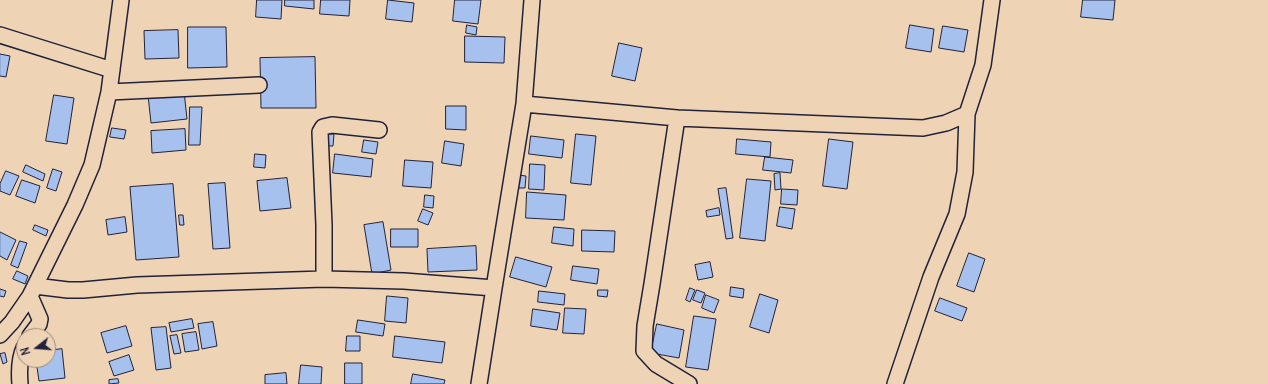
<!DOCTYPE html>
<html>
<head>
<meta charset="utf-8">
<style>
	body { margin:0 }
	#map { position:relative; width:1268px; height:384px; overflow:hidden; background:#eed3b5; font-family:Delius,sans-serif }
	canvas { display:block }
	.north { position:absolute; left:16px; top:328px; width:40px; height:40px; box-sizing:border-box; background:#eed3b5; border:1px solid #9c8c84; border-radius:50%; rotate:253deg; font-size:11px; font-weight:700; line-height:16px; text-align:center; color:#22223b }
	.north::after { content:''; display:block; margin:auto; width:14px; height:18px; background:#22223b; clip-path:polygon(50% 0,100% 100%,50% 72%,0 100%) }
</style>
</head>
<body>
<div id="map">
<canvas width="1268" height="384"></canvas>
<div class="north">N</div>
</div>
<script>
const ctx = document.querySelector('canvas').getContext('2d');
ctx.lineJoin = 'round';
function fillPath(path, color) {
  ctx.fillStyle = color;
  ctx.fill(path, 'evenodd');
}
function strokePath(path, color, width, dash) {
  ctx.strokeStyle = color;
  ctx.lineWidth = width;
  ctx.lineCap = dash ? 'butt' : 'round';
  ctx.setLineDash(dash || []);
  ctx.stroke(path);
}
const building = new Path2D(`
	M257 0H282L281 19 256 17Z
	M285 0H314V9L285 6Z
	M321 0H350L349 16 320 14Z
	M388 0 414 3 412 22 386 19Z
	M455 0H481L478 24 453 21Z
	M1083 0H1115L1113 20 1081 17Z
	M467 25 477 27 476 35 466 33Z
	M910 25 934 29 931 52 906 48Z
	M943 26 968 30 964 52 939 48Z
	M188 27H226L227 67 188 68Z
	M178 30 179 58 145 59 144 31Z
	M465 36 505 37 504 63 465 62Z
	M619 43 642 48 635 81 612 76Z
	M0 54 10 56 6 77 0 76Z
	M315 57 316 108H261L260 58Z
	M184 91 187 119 151 123 148 95Z
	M54 95 74 98 67 144 46 141Z
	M446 106H466V130L446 129Z
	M190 107H202L200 145H189Z
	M112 128 126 130 124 139 110 137Z
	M185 129 186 150 152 153 151 131Z
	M324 134H334L333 146H324Z
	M576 134 596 136 591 185 571 183Z
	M531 136 564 140 562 158 529 154Z
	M737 139 771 142 770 157 736 154Z
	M829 139 853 142 847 189 823 186Z
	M364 140 378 142 376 154 362 152Z
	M445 141 464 144 461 166 442 163Z
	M255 154 266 155 265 168 254 167Z
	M335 154 373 159 371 177 333 173Z
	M765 157 793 160 791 173 763 170Z
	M405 160 433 162 431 188 403 186Z
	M530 164 545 165 544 190 529 189Z
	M26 165 45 174 43 181 23 172Z
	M53 169 62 172 56 191 47 188Z
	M6 171 19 176 10 195 0 191V184Z
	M780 173 781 189 775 190 774 174Z
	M518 175 526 176 525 188H517Z
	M287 178 291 208 260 211 257 181Z
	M747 179 771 181 765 241 740 238Z
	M22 180 40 186 35 203 16 196Z
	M225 183 230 248 213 249 208 184Z
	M173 184 179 257 136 260 130 187Z
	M726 188 733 238 726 239 718 189Z
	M782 189 798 190 797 205 781 204Z
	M527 192 566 195 564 220 526 218Z
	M425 195 434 196 433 208 424 207Z
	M780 207 795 209 792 229 777 226Z
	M719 208 720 215 707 217 706 211Z
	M423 209 433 213 428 225 418 221Z
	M179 215H183L184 225H180Z
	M125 217 127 232 108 235 106 220Z
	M383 222 391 270 372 274 364 225Z
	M35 225 48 230 46 236 33 230Z
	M554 227 574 229 573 246 552 243Z
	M391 229H418V247H391Z
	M582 230 615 231 614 252 582 251Z
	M0 232 16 240 7 260 0 256Z
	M20 241 27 243 18 268 11 265Z
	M476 246 477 270 428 272 427 249Z
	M969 253 985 259 974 292 957 286Z
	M516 257 552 267 546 287 510 277Z
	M710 262 713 277 698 280 695 265Z
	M573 266 599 269 597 284 571 280Z
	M17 271 28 276 25 284 13 279Z
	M731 287 744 289 743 298 730 296Z
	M690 288 695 290 690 302 686 300Z
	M0 289 6 291 4 297 0 296Z
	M598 290H608L607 297 598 296Z
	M697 290 705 293 701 303 693 300Z
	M539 291 565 294 564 305 538 302Z
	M760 294 778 300 769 333 750 327Z
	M706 295 719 300 714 313 702 308Z
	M387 296 408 298 406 323 385 321Z
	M940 298 967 308 962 321 935 311Z
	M565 308 586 309 584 334 563 333Z
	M533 309 560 313 557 330 531 326Z
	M694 316 716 319 708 370 686 367Z
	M192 319 194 328 171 332 169 323Z
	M358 320 385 324 383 336 356 332Z
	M213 322 217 346 202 349 198 324Z
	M657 324 684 330 679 358 651 353Z
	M126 326 132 346 107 353 101 333Z
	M166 327 171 368 156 370 151 328Z
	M196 332 199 350 185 352 182 334Z
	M177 335 181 353 174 354 170 336Z
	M347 336H360V351H346Z
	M395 336 445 342 442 363 393 357Z
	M62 349 65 378 39 381 36 360H48V351Z
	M5 353 7 362 3 364 0 354Z
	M129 355 134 370 114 376 109 362Z
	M345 363H362V384H345Z
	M301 365 322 367 321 384H299Z
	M286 373 287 384H265V375Z
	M413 374 445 380 444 384H411Z
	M118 379 119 383 109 384V380Z`);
const minor = new Path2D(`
	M0 35 112 70
	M109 92 259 85
	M524 104 677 118 923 128 946 123 967 114
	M677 118 652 284 645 326 644 351 656 364 689 384
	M324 279V225L320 132 323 127 332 125 379 130
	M35 286 68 290H83L137 285 324 279 404 281 494 288 479 384
	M494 288 524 104 532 0
	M0 335 12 322 30 296 75 205 92 165 109 92 121 0
	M30 336 39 324 40 319 30 296
	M20 384C19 372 19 359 24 348
	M895 384 931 277 957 214 965 172 967 114 983 65 992 0`);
fillPath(building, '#a7c1ee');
strokePath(building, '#22223b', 1);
strokePath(minor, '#22223b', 18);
strokePath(minor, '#eed3b5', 15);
</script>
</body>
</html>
